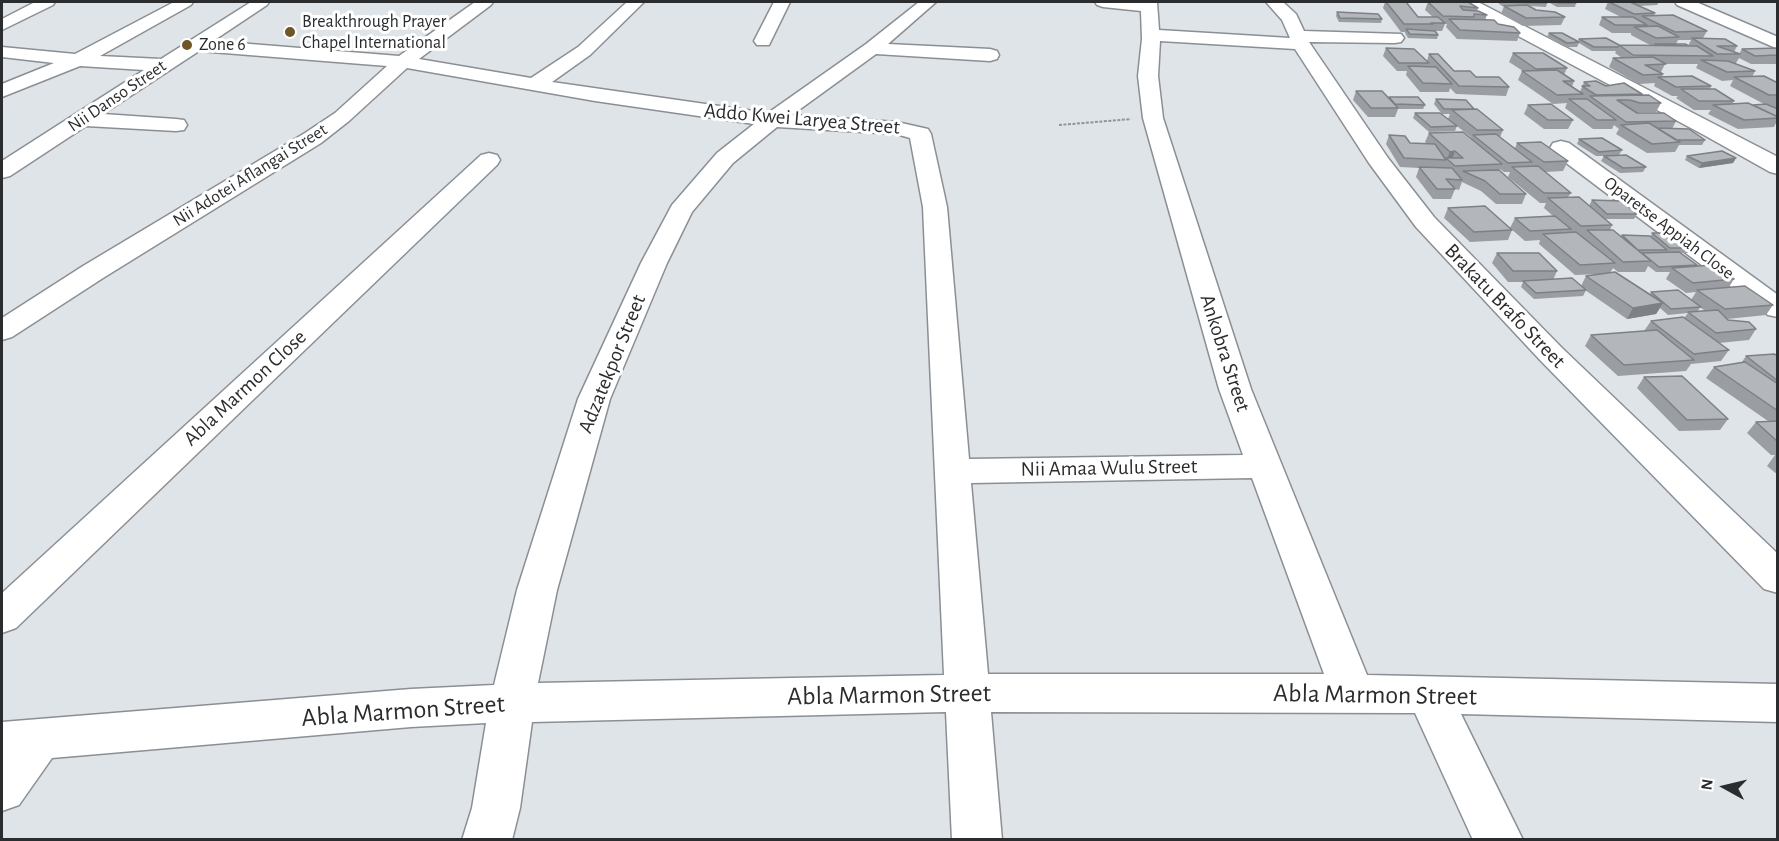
<!DOCTYPE html>
<html>
<head>
<meta charset="utf-8">
<style>
	body { margin:0 }
	#map { position:relative; width:1779px; height:841px; overflow:hidden; background:#dfe4e9; font-family:"Alegreya Sans",sans-serif }
	canvas { display:block }
	.frame { position:absolute; inset:0; border:3px solid #2a2c2e; pointer-events:none }
	.north { position:absolute; left:1695px; top:757px; width:60px; height:60px; -webkit-text-stroke:4px #fff; paint-order:stroke; rotate:278deg; font-size:16px; font-weight:700; line-height:24px; text-align:center; color:#2a2c2e }
	.north::after { content:''; display:block; margin:auto; width:21px; height:27px; background:#2a2c2e; clip-path:polygon(50% 0,100% 100%,50% 72%,0 100%) }
</style>
</head>
<body>
<div id="map">
<canvas width="1779" height="841"></canvas>
<div class="frame"></div>
<div class="north">N</div>
</div>
<script>
const ctx = document.querySelector('canvas').getContext('2d');
ctx.lineJoin = 'round';
function strokePath(path, color, width, dash) {
  ctx.strokeStyle = color;
  ctx.lineWidth = width;
  ctx.lineCap = dash ? 'butt' : 'round';
  ctx.setLineDash(dash || []);
  ctx.stroke(path);
}
function fillPath(path, color) {
  ctx.fillStyle = color;
  ctx.fill(path, 'evenodd');
}
function write(font, color, halo, rows, align = 'center') {
  ctx.font = font + ' "Alegreya Sans",sans-serif';
  ctx.lineWidth = 6;
  ctx.setLineDash([]);
  ctx.textBaseline = 'middle';
  ctx.strokeStyle = halo;
  ctx.fillStyle = color;
  for (const [text, x, y, turn = 0] of rows) {
    ctx.save();
    ctx.translate(x, y);
    ctx.rotate((+turn || 0) * Math.PI / 180);
    ctx.textAlign = isNaN(turn) ? turn : align;
    if (halo) ctx.strokeText(text, 0, 0);
    ctx.fillText(text, 0, 0);
    ctx.restore();
  }
}
const path = new Path2D(`
	M1059 125 1131 119`);
const minor = new Path2D(`
	M35 2H55L53 5 2 30V19Z
	M174 2H193L191 5 100 56 161 59 251 2H269L267 5 213 41 399 56 475 2H493L491 5 419 59 531 78 578 47 627 2H644L590 55 552 82 768 113 866 44 919 2H936L888 44 990 49 997 51 999 55 997 59 990 61 876 54 792 115 897 122 928 129 931 134 947 207 969 459 1243 455 1219 389 1143 118 1138 76 1142 39 1141 11 1103 7 1097 5 1095 2H1157L1159 30 1290 38 1282 20 1266 2H1283L1296 14 1304 31 1401 34 1404 38 1401 42 1395 43 1309 42 1388 158 1434 217 1562 348 1778 554V593L1764 589 1540 360 1416 227 1369 163 1295 49 1160 41 1158 76 1163 118 1251 389 1367 675 1778 684V722L1461 714 1523 840H1473L1415 713 991 712 1002 840H952L946 712 532 722 520 808 512 840H462L472 808 486 723 411 727 52 758 19 805 2 811V722L411 689 494 685 517 590 578 399 641 263 672 205 717 153 754 124 595 101 407 68 349 121 321 143 103 278 12 337 2 340V318L83 266 305 133 335 113 387 66 199 51 103 114 176 119 184 120 187 125 184 130 176 131 86 126 10 176 2 178V161L144 70 80 66 2 97V84L54 63 2 57V47L75 54ZM777 127 896 134 910 138 923 207 944 675 538 683 557 590 610 399 667 263 692 212 733 163ZM1252 478 1324 674H988L971 483Z
	M774 2H790L769 45H757L754 41Z
	M1458 2H1478L1778 157V174L1770 172 1704 135 1460 5Z
	M1675 2H1696L1778 37V49L1677 5Z
	M1561 141 1569 143 1778 295V317L1768 315 1553 153 1550 148 1553 143Z
	M489 153 497 155 500 160 497 165 16 628 2 633V593L481 155Z`);
const wall = new Path2D(`
	M1385 2H1406L1418 17H1433L1425 10 1428 2 1478 8 1477 11 1487 15 1485 20 1520 33 1517 41 1457 39 1446 27 1447 24H1445L1442 31H1435L1438 35 1437 39 1408 38 1405 33V32H1401L1383 8Z
	M1497 2H1545L1547 3 1546 7 1529 6 1536 10 1565 17 1561 25 1523 26 1501 14 1504 6H1510H1502Z
	M1548 2H1574L1576 3 1575 7H1557Z
	M1608 2H1659L1657 5 1639 6 1655 13 1654 16 1707 31 1703 38 1737 46 1734 52 1739 54 1742 49 1778 48V64H1751L1739 58 1736 63H1732L1755 71 1752 77 1778 83V124L1776 123 1774 127 1738 129 1708 114 1711 110H1694L1676 98 1678 96H1672L1654 86 1655 83 1639 84 1609 67 1613 58H1622L1615 53 1616 51H1592L1579 43 1577 47H1565L1547 37 1549 33 1578 42 1579 39 1619 45H1650L1631 35V33H1612L1599 25 1602 17H1621L1605 9ZM1678 40H1691L1688 46 1676 44ZM1665 64H1698L1696 68 1722 81 1733 80 1730 86 1764 104 1753 105 1732 104 1734 101 1710 89 1711 86 1662 77 1663 74 1660 72H1661Z
	M1337 12 1382 19 1381 23 1339 22 1336 16Z
	M1386 48 1427 61 1429 54 1454 71 1509 87 1506 96 1456 94 1450 88 1449 92H1420L1406 75 1407 71H1397L1383 56Z
	M1513 53 1567 68 1564 75 1574 81 1572 87 1580 92 1584 82 1642 94 1641 96 1661 103 1656 112H1636L1676 121 1672 129 1705 140 1702 145H1679L1675 152 1647 153 1616 134 1619 129 1614 125 1612 129H1593L1565 108 1567 103 1553 104 1518 80 1522 71H1523L1509 62Z
	M1356 91 1388 97 1425 105 1423 109H1398L1395 117H1368L1353 100Z
	M1436 99 1474 109 1503 130 1500 137 1515 148 1517 143 1568 161 1563 171 1545 172 1571 193 1568 197 1598 213 1589 206 1592 200 1637 214 1634 219H1605L1612 225 1610 230 1621 236 1622 235 1651 236 1652 233 1693 248 1690 253H1681L1697 265 1734 279 1729 287 1773 305 1766 315 1727 319 1728 320 1756 329 1749 340 1719 343 1729 350 1721 361 1691 364 1686 371 1618 376 1585 346 1591 335 1644 331 1651 321 1684 318 1688 313 1668 315 1660 308 1656 314 1627 319 1585 290H1586L1583 296 1534 299 1521 287 1523 282H1508L1492 263 1497 253 1557 271 1553 280 1581 286 1586 276 1600 274 1575 275 1539 244 1540 240 1525 241 1510 228 1515 218 1553 216 1544 208 1546 203H1540L1508 177 1510 172H1504L1500 169 1499 171 1526 194 1522 204H1496L1481 191 1462 182 1459 190 1455 189 1451 199H1433L1416 177 1419 168 1400 167 1386 144 1389 135 1410 143 1427 144 1425 142 1429 133 1472 138 1448 119 1450 114H1442L1434 104ZM1648 266 1656 272H1670L1666 279 1686 293 1696 292 1691 300 1651 292 1650 295 1610 273 1613 268 1618 272H1645ZM1700 307 1705 311H1698Z
	M1528 105 1573 120 1568 129H1544L1524 114Z
	M1415 113 1457 126 1455 131 1429 132 1413 118Z
	M1579 139 1622 150 1619 155 1646 167 1643 172 1620 173 1601 161 1604 156H1596L1577 144Z
	M1687 156 1736 158 1733 163 1699 168 1685 160Z
	M1448 208 1512 230 1508 240 1470 242 1444 218Z
	M1746 356H1778V475L1767 466 1775 455H1771L1747 433 1756 422 1768 421 1706 378 1714 367 1742 362Z
	M1644 377 1728 419 1720 430 1679 431 1637 388Z`);
const shadedWall = new Path2D(`
	M1455 151 1452 160 1447 159 1450 152Z
	M1736 158 1733 163 1699 168 1702 163Z
	M1663 303 1656 314 1627 319 1633 308Z`);
const building = new Path2D(`
	M1386 2H1406L1418 17H1438L1445 23H1431L1433 24H1404Z
	M1428 2H1468L1478 8 1460 6 1463 10 1478 11 1487 15 1474 14V17L1443 16Z
	M1503 2H1545L1547 3Z
	M1556 2H1574L1576 3H1559Z
	M1609 2H1630L1655 13 1634 14Z
	M1527 5 1536 10 1555 12 1565 17 1526 18 1504 6Z
	M1337 12 1378 14 1382 19 1340 18Z
	M1673 15 1707 31 1675 32 1642 16Z
	M1602 17H1633L1647 25H1615Z
	M1449 19 1494 20 1498 24 1514 27 1520 33 1460 30Z
	M1658 26 1679 37 1656 38 1634 27Z
	M1406 29 1435 31 1438 35 1410 34Z
	M1549 33H1562L1579 42 1567 43Z
	M1606 38 1619 45 1618 47H1594L1579 39Z
	M1692 38 1725 39 1737 46H1717L1740 54H1717Z
	M1655 44H1685L1689 46 1657 45Z
	M1619 45 1697 46 1713 56 1633 55Z
	M1386 48 1414 49 1429 63H1399Z
	M1778 48V55L1755 56 1742 49Z
	M1513 53H1543L1567 68 1536 69Z
	M1429 54H1438L1454 71H1470L1476 77H1499L1509 87 1459 86Z
	M1653 57 1666 64 1645 65 1663 74 1643 75 1613 58Z
	M1701 60 1728 61 1755 71 1727 72Z
	M1408 66 1436 67 1452 84 1423 83Z
	M1557 70 1574 81H1563L1583 94 1557 95 1522 71Z
	M1692 76 1711 86 1676 87 1658 77Z
	M1764 76 1778 83V95H1769L1734 77Z
	M1596 81 1606 86 1624 83 1642 94 1596 95 1582 86H1590L1584 82Z
	M1681 89H1715L1734 101H1699Z
	M1356 91H1382L1398 108H1371Z
	M1649 95 1661 103H1640L1630 100H1617L1637 113H1664L1676 121 1626 122 1590 96Z
	M1389 97H1418L1425 105 1395 104Z
	M1436 99 1466 100 1474 109H1444Z
	M1569 99H1587L1616 120H1597Z
	M1748 103 1778 117V118L1744 120 1713 105Z
	M1551 104 1573 120H1548L1528 105Z
	M1766 104 1778 109V117L1753 105Z
	M1477 109 1503 130H1477L1452 110Z
	M1415 113H1440L1457 126 1431 127Z
	M1649 123 1680 142 1652 144 1621 125Z
	M1657 128 1689 129 1705 140H1676Z
	M1463 132 1502 164 1455 166 1446 158H1463L1455 151 1450 152 1429 133Z
	M1496 134 1532 162 1508 163 1473 135Z
	M1389 135 1405 136 1410 143 1435 144 1446 160 1404 158Z
	M1602 138 1622 150 1599 152 1579 139Z
	M1541 142 1568 161 1544 162 1517 143Z
	M1722 151 1736 158 1702 163 1687 156Z
	M1626 155 1646 167 1623 168 1604 156Z
	M1538 166 1571 193H1544L1512 167Z
	M1419 167 1452 168 1462 180 1446 179 1455 189H1437Z
	M1499 170 1526 194H1500L1485 181 1463 171Z
	M1579 197 1612 225 1581 226 1548 198Z
	M1592 200 1621 201 1637 214H1607Z
	M1485 206 1512 230 1474 232 1448 208Z
	M1555 216 1571 229 1530 231 1515 218Z
	M1587 230H1613L1651 261 1623 262Z
	M1576 232 1615 263 1580 265 1543 234Z
	M1652 233H1675L1693 248H1670Z
	M1622 235 1650 236 1667 250H1638Z
	M1679 252 1697 265 1659 267 1642 253Z
	M1497 253H1539L1557 271H1513Z
	M1712 265 1734 279 1693 283 1672 268Z
	M1615 272 1663 303 1633 308 1586 276Z
	M1572 278 1586 290 1536 293 1523 281Z
	M1745 286 1773 305 1725 309 1697 290Z
	M1678 290 1701 307 1671 309 1651 292Z
	M1718 310 1728 320 1749 322 1756 329 1716 333 1688 312Z
	M1683 317 1729 350 1694 354 1651 321Z
	M1657 330 1694 360 1624 365 1591 335Z
	M1774 354 1778 356V381L1746 356Z
	M1745 362 1778 384V411L1714 367Z
	M1682 376 1728 419 1687 420 1644 377Z
	M1778 421V442L1756 422Z`);
const markers = [
	[290,32,6,"#6e5626"],
	[187,45,6,"#6e5626"]
];
const farPoinames = [
	["Breakthrough Prayer",302,22],
	["Chapel International",302,43],
	["Zone 6",199,45]
];
const farStreetnames = [
	["Nii Danso Street",117,96,-34],
	["Nii Adotei Aflangai Street",250,175,-32],
	["Oparetse Appiah Close",1669,228,37]
];
const streetNames = [
	["Addo Kwei Laryea Street",802,119,5],
	["Brakatu Brafo Street",1505,306,46],
	["Ankobra Street",1225,353,72],
	["Adzatekpor Street",612,364,-68],
	["Abla Marmon Close",245,388,-43],
	["Nii Amaa Wulu Street",1109,468,-1]
];
const nearStreetnames = [
	["Abla Marmon Street",889,695,-1],
	["Abla Marmon Street",1375,695,1],
	["Abla Marmon Street",403,711,-4]
];
strokePath(minor, '#8b8f94', 3);
strokePath(path, '#909498', 2, [3, 1.5]);
fillPath(minor, '#fff');
fillPath(wall, '#9a9da2');
fillPath(shadedWall, '#7d8084');
fillPath(building, '#b3b7bc');
strokePath(building, '#7d8084', 1.5);
for (const [x, y, r, color] of markers) {
  const dot = new Path2D();
  dot.arc(x, y, r, 0, 2 * Math.PI);
  ctx.fillStyle = color;
  ctx.fill(dot);
  strokePath(dot, '#fff', 2);
}
write('18px', '#2a2c2e', '#fff', farPoinames, 'left');
write('18px', '#2a2c2e', '#fff', farStreetnames);
write('21px', '#2a2c2e', '#fff', streetNames);
write('26px', '#2a2c2e', '#fff', nearStreetnames);
</script>
</body>
</html>
